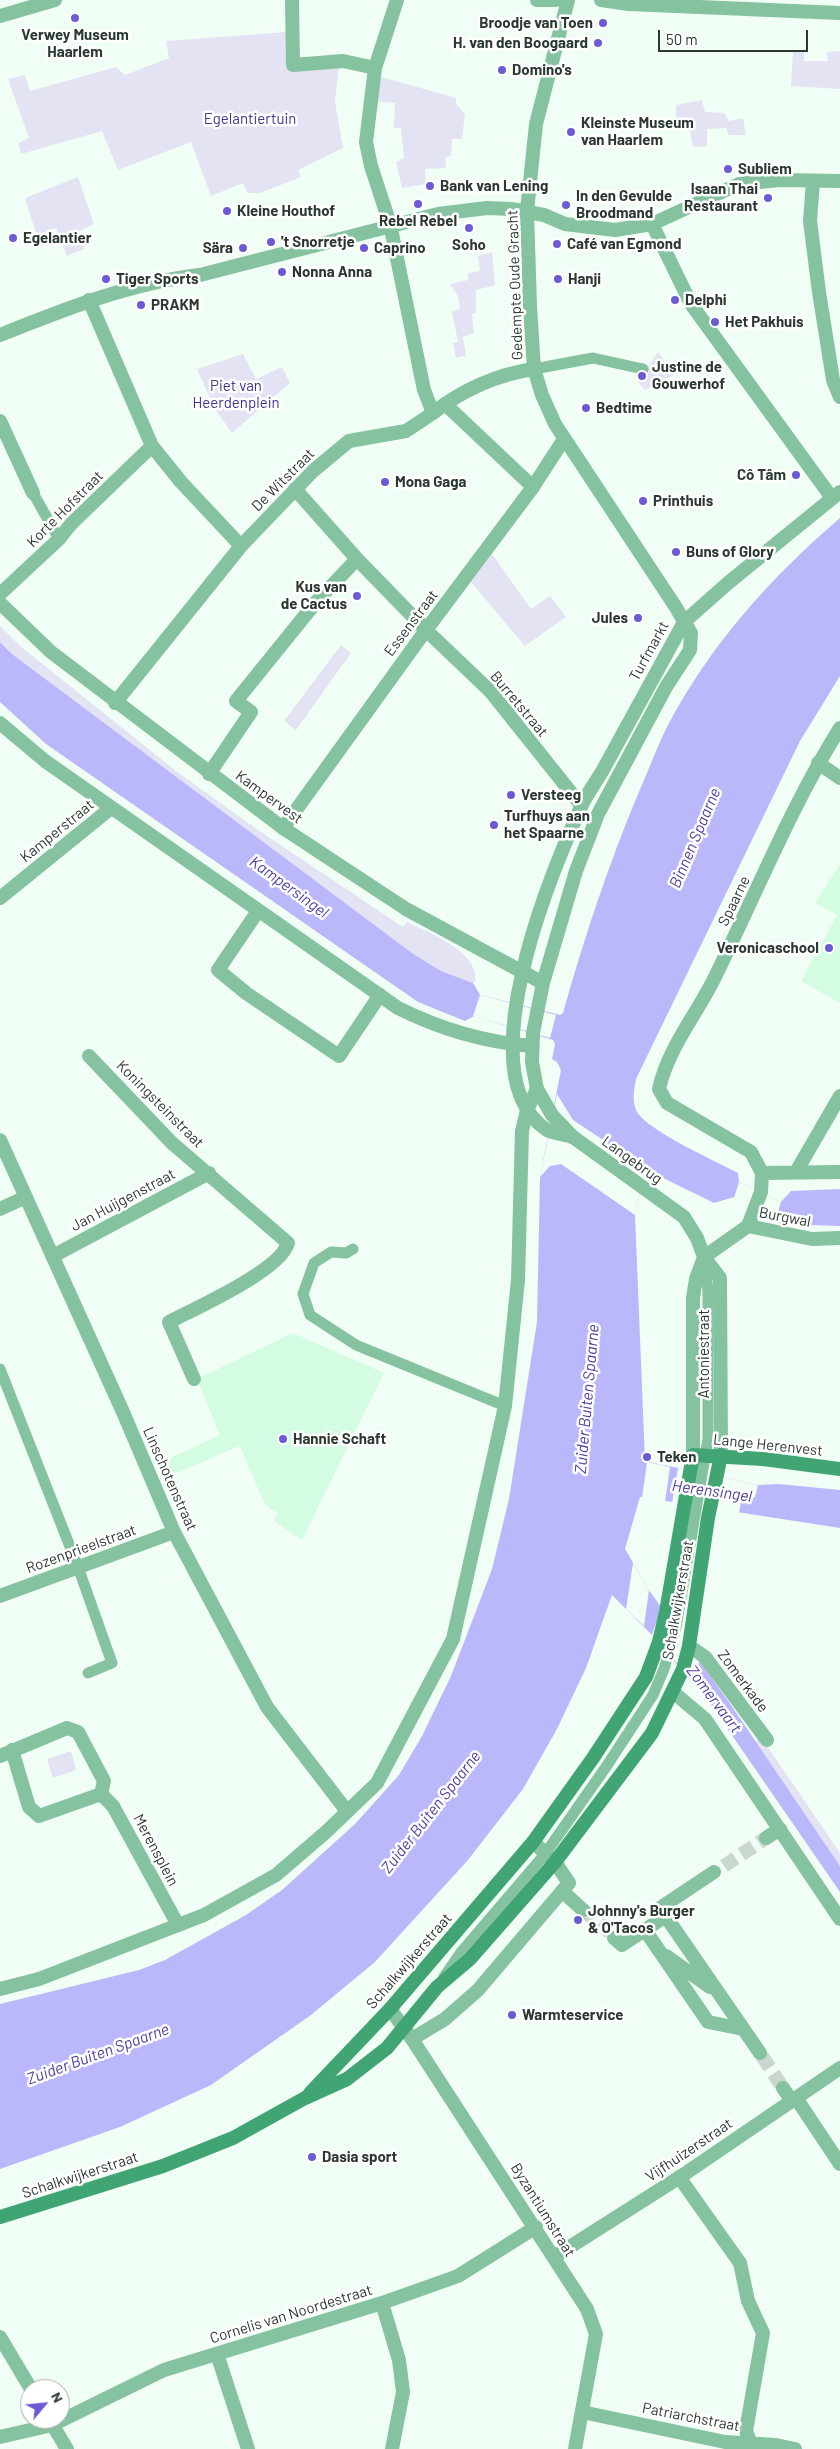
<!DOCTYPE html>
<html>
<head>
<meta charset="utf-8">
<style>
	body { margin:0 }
	#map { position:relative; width:840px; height:2449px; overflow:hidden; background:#f1fef6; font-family:Barlow,sans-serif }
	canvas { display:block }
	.north { position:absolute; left:20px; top:2379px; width:50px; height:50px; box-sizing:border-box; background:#fff; border:1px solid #abb0ad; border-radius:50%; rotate:62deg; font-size:14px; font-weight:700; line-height:20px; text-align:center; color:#2c3931 }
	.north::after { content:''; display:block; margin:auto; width:18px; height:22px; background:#6b5ad3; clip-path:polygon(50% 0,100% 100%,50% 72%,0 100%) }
	.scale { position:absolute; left:658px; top:30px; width:150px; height:22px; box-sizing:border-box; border:2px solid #2c3931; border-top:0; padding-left:6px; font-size:15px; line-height:18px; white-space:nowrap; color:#2c3931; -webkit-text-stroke:4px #fff; paint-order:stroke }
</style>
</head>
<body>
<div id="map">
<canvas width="840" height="2449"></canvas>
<div class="north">N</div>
<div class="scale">50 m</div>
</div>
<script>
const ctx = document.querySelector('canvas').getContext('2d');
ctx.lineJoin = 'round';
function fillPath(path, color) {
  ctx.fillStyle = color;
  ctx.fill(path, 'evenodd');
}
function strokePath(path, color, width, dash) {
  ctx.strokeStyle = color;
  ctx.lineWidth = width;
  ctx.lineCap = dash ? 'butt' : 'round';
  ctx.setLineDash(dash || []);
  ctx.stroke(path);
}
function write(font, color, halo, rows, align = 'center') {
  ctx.font = font + ' Barlow,sans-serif';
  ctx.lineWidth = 5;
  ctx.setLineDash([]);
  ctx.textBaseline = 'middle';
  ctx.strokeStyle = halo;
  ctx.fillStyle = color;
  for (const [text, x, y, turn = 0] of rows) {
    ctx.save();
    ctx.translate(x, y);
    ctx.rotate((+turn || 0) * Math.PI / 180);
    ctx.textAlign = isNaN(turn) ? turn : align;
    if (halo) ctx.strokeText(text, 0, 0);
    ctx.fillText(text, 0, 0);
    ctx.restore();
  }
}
const built = new Path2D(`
	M840 864V1003L801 981 837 915 815 903Z
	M293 1333 384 1373 302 1540 274 1521 278 1513 265 1505 240 1446 167 1477 160 1463 220 1435 197 1379Z`);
const green = new Path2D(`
	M287 32 289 68 339 67 335 102 343 148 298 170 301 177 260 193H247L243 183 211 196 191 142 118 170 102 131 21 154 18 143 29 138 8 79 25 75 30 91 116 67 125 75 169 58 166 41Z
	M804 51V61H828L827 52 840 51V89L791 86 793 52Z
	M378 76 456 98V104L465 114 462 139H452L451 156 445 157 446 168 425 169 426 184 402 188 396 162 404 158 401 128H394L395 103 375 101Z
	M702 100 705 112 724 113 729 121 743 118 746 135H729L726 128 707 129V146L693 147 690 131 676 127V105Z
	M78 177 94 224 79 231 84 249 67 256 56 228 37 236 25 198Z
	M492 252 495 285 476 290V313L472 314 474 333 463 337 466 357 463 356 456 358 453 343 458 342 452 312 460 309 458 296 450 284 468 280V273L480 271 478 256Z
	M658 352 674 375 645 390 638 382Z
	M243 354 256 379 282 367 290 383 232 433 215 409 197 369Z
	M492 554 531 609 550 596 566 617 525 646 471 582Z
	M0 626 20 646 176 771 261 832 403 927 407 922C429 933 479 951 475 981L473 983 441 971 412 953 12 654 0 642Z
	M341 645 351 653 296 730 284 721Z
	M763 1740 840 1853V1866L755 1741Z
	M71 1751 76 1770 53 1778 47 1759Z`);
const water = new Path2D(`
	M840 518V676L800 741 636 1079C634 1090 632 1100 636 1110 645 1130 716 1161 738 1173L739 1182 781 1202 791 1191 840 1189V1226L780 1224 773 1214 734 1197 714 1203 645 1169 635 1215 645 1461 758 1485 779 1484 840 1490V1528L640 1497 625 1549 649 1590 731 1705 840 1866V1892L709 1702 652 1635 612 1595 586 1668 557 1729 523 1789 468 1860 375 1962 311 2015 211 2085 120 2127 0 2169V2004L139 1970 165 1960 246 1915 282 1890 355 1824 399 1775 422 1736 451 1676 492 1569 509 1499 537 1322 540 1177 561 1070 557 1062 552 1059 555 1044 553 1040 474 1016 465 1021 418 1002 46 744 0 702V642L12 654 412 953 441 971 473 983 480 995 560 1015 563 1013C584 938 608 866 638 794 648 772 656 749 667 727 709 646 771 577 840 518Z`);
const pier = new Path2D(`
	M480 995 556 1015 550 1038 473 1016Z
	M557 1094 573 1120 645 1168 635 1215 561 1164 550 1166 540 1177Z
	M739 1182 781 1202 776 1218 773 1214 734 1198Z
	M647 1462 670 1467 665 1502 642 1498Z
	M678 1468 758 1485 755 1497 741 1501 739 1513 672 1503Z
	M633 1563 649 1590 644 1626 626 1609Z
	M662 1606 700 1660 692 1680 652 1635Z`);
const pedestrianTunnel = new Path2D(`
	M724 1866 766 1838
	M583 1910 612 1934
	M762 2056 783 2088`);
const service = new Path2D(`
	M534 369 593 358 643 369
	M33 493 59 539
	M353 1249 346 1253 331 1252 314 1263 303 1294 310 1315 356 1345 505 1406
	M0 1369 78 1567 112 1663 88 1673
	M444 1977 462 1951 545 1854 606 1767 653 1695 664 1669 676 1627 708 1439V1290L704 1257`);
const pedestrian = new Path2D(`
	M292 0 293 65 343 61 375 68
	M397 0 375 68 366 142 371 166 390 224 424 390 433 413C462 390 498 374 534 369
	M601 0 629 4 840 13
	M813 181 810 221 819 292 833 380 840 397
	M652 224 691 304 832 498
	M89 300 152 446 181 482 241 546
	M0 335C65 309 130 283 200 275L438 214 487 208 511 209 544 215 565 224 615 230 652 224 739 184 780 180 840 181
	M445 404 533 487
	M0 421 33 493
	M295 489 357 559 426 630 533 487 564 439
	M59 539 71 524 152 446
	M209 774 251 712 236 701 316 602 357 559
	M101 1794 113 1806 178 1925
	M766 1838 780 1829
	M714 1872 660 1908 760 2053
	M562 1891 583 1910
	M645 1930 708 2022 743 2029
	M614 1938 622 1945 666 1916
	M666 1956 710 1987
	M783 2088 792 2101`);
const minor = new Path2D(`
	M537 0H556
	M0 16 55 0
	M0 594 59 539
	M684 622 728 583 840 492
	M115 703 241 546 313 471 349 441 406 431 433 413
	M818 763 840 778
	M283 828 426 630 490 691 581 805
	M0 898 111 808
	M258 911 218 970 246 993 339 1056 380 995
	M89 1056 172 1143 288 1243C281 1270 196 1308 169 1322L194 1379
	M0 1140 123 1412 174 1532 267 1707 346 1810
	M796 1172 840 1096
	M762 1173 751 1152 667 1103 659 1089C668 1048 697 1014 715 977 756 894 791 806 840 728
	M762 1173 840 1172
	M0 1209 26 1197
	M748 1226 812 1239 840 1238
	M748 1226 761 1192 762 1173
	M53 1256 209 1173
	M704 1257 748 1226
	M0 1596 174 1532
	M689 1646 705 1657 767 1740
	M673 1692 705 1719 840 1919
	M0 1756 67 1728 78 1732 104 1781 101 1794 39 1816 29 1807 12 1750
	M0 1989 39 1979 204 1915 276 1875 326 1832 377 1783 453 1639 505 1406 518 1280 522 1131 527 1110 537 1089
	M390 2009 412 2039 587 2309 596 2334 575 2449
	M412 2039 445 2019 478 1990 569 1883 555 1862 533 1842
	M796 2098 840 2164
	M679 2177 740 2263 748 2301 763 2333 746 2431 751 2444
	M554 2257 683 2175 840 2068
	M382 2303 399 2360 403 2392 392 2449
	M217 2354 248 2449
	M582 2412 725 2442 776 2445 795 2449
	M0 2437 52 2425 164 2370 382 2303 458 2276 536 2227`);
const tertiary = new Path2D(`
	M568 0 536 124 527 211 530 306 534 369 542 395 555 424 675 606 691 633 690 650 666 687 598 814 576 871 543 983 533 1033 532 1062 537 1089 552 1115 573 1137 684 1217 697 1238 704 1257 720 1278 721 1455
	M0 603 51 652 283 828 406 909 543 983
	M0 723 45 761 398 1008C440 1029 484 1042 531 1046
	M572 1137C565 1134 553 1134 547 1130 466 1077 550 875 581 807 587 793 597 781 604 768 631 719 658 670 684 622
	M693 1455V1298L696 1279 704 1257
	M0 2337 31 2389
	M49 2419 67 2449`);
const secondary = new Path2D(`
	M310 2093 390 2009 533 1842 593 1758 646 1677 659 1642 666 1612 693 1455 763 1459 840 1469
	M0 2217 163 2166 233 2138 305 2098 347 2079 387 2048 437 1987 470 1959 555 1862 652 1733 683 1669 689 1646 708 1518 721 1455`);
const markers = [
	[75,18,5,"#6b5ad3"],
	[603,23,5,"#6b5ad3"],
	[598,43,5,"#6b5ad3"],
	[502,70,5,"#6b5ad3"],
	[571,132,5,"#6b5ad3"],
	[728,169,5,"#6b5ad3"],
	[430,186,5,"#6b5ad3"],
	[768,198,5,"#6b5ad3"],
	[418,204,5,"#6b5ad3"],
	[566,205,5,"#6b5ad3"],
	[227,211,5,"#6b5ad3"],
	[469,228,5,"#6b5ad3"],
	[13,238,5,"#6b5ad3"],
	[271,242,5,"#6b5ad3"],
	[557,244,5,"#6b5ad3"],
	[243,248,5,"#6b5ad3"],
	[364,248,5,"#6b5ad3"],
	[282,272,5,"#6b5ad3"],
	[106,279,5,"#6b5ad3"],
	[558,279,5,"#6b5ad3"],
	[675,300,5,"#6b5ad3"],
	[141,305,5,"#6b5ad3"],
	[715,322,5,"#6b5ad3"],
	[642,376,5,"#6b5ad3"],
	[586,408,5,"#6b5ad3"],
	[796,475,5,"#6b5ad3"],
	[385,482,5,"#6b5ad3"],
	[643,501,5,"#6b5ad3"],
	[676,552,5,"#6b5ad3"],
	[357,596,5,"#6b5ad3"],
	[638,618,5,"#6b5ad3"],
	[511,795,5,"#6b5ad3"],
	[494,825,5,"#6b5ad3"],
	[829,948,5,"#6b5ad3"],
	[283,1439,5,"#6b5ad3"],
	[647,1457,5,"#6b5ad3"],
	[578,1920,5,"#6b5ad3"],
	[512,2015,5,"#6b5ad3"],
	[312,2157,5,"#6b5ad3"]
];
const poiNames = [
	["Broodje van Toen",593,23,"right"],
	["Verwey Museum",75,35,"center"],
	["Haarlem",75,52,"center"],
	["H. van den Boogaard",588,43,"right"],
	["Domino's",512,70],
	["Kleinste Museum",581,123],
	["van Haarlem",581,140],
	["Subliem",738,169],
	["Bank van Lening",440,186],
	["Isaan Thai",758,189,"right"],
	["Restaurant",758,206,"right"],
	["In den Gevulde",576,196],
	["Broodmand",576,213],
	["Kleine Houthof",237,211],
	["Rebel Rebel",418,221,"center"],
	["Egelantier",23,238],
	["'t Snorretje",281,242],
	["Café van Egmond",567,244],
	["Soho",469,245,"center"],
	["Sära",233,248,"right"],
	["Caprino",374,248],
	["Nonna Anna",292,272],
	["Tiger Sports",116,279],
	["Hanji",568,279],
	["Delphi",685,300],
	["PRAKM",151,305],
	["Het Pakhuis",725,322],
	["Justine de",652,367],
	["Gouwerhof",652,384],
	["Bedtime",596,408],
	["Cô Tâm",786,475,"right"],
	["Mona Gaga",395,482],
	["Printhuis",653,501],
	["Buns of Glory",686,552],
	["Kus van",347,587,"right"],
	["de Cactus",347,604,"right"],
	["Jules",628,618,"right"],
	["Versteeg",521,795],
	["Turfhuys aan",504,816],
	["het Spaarne",504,833],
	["Veronicaschool",819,948,"right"],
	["Hannie Schaft",293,1439],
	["Teken",657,1457],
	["Johnny's Burger",588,1911],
	["& O'Tacos",588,1928],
	["Warmteservice",522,2015],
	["Dasia sport",322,2157]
];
const parkNames = [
	["Egelantiertuin",250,119],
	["Piet van",236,386],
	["Heerdenplein",236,403]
];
const streetNames = [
	["Gedempte Oude Gracht",515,285,-92],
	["De Witstraat",283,480,-45],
	["Korte Hofstraat",65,509,-45],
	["Essenstraat",411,623,-53],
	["Turfmarkt",649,651,-61],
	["Burretstraat",519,704,50],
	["Kampervest",269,797,36],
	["Kamperstraat",57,831,-39],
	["Spaarne",734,901,-64],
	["Koningsteinstraat",160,1104,45],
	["Langebrug",632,1160,36],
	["Jan Huijgenstraat",123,1200,-28],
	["Burgwal",785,1217,11],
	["Antoniestraat",704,1354,-90],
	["Lange Herenvest",768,1445,6],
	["Linschotenstraat",170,1479,66],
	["Rozenprieelstraat",81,1549,-20],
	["Schalkwijkerstraat",678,1600,-80],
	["Zomerkade",743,1681,53],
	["Merensplein",156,1850,62],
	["Schalkwijkerstraat",409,1961,-49],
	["Vijfhuizerstraat",689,2150,-34],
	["Schalkwijkerstraat",80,2175,-18],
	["Byzantiumstraat",543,2210,58],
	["Cornelis van Noordestraat",291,2314,-17],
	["Patriarchstraat",691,2417,11]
];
const waterNames = [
	["Binnen Spaarne",695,838,-67],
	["Kampersingel",289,887,36],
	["Zuider Buiten Spaarne",587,1399,-85],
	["Herensingel",712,1491,8],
	["Zomervaart",714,1699,53],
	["Zuider Buiten Spaarne",431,1812,-52],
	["Zuider Buiten Spaarne",98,2054,-20]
];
fillPath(built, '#d4fce3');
fillPath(green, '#e3e3f3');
fillPath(water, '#bab8fb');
fillPath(pier, '#f1fef6');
strokePath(pedestrianTunnel, '#cad7cf', 14, [14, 7]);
strokePath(service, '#85c29f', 11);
strokePath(pedestrian, '#85c29f', 14);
strokePath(minor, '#85c29f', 14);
strokePath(tertiary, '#85c29f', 14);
strokePath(secondary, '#40a473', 14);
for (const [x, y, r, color] of markers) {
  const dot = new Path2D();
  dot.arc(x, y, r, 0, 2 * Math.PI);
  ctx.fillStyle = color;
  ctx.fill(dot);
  strokePath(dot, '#fff', 2);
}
write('bold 15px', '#2c3931', '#fff', poiNames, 'left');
write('15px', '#443492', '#fff', parkNames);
write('15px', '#2c3931', '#fff', streetNames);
write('italic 16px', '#4d3f9d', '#fff', waterNames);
</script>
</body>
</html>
